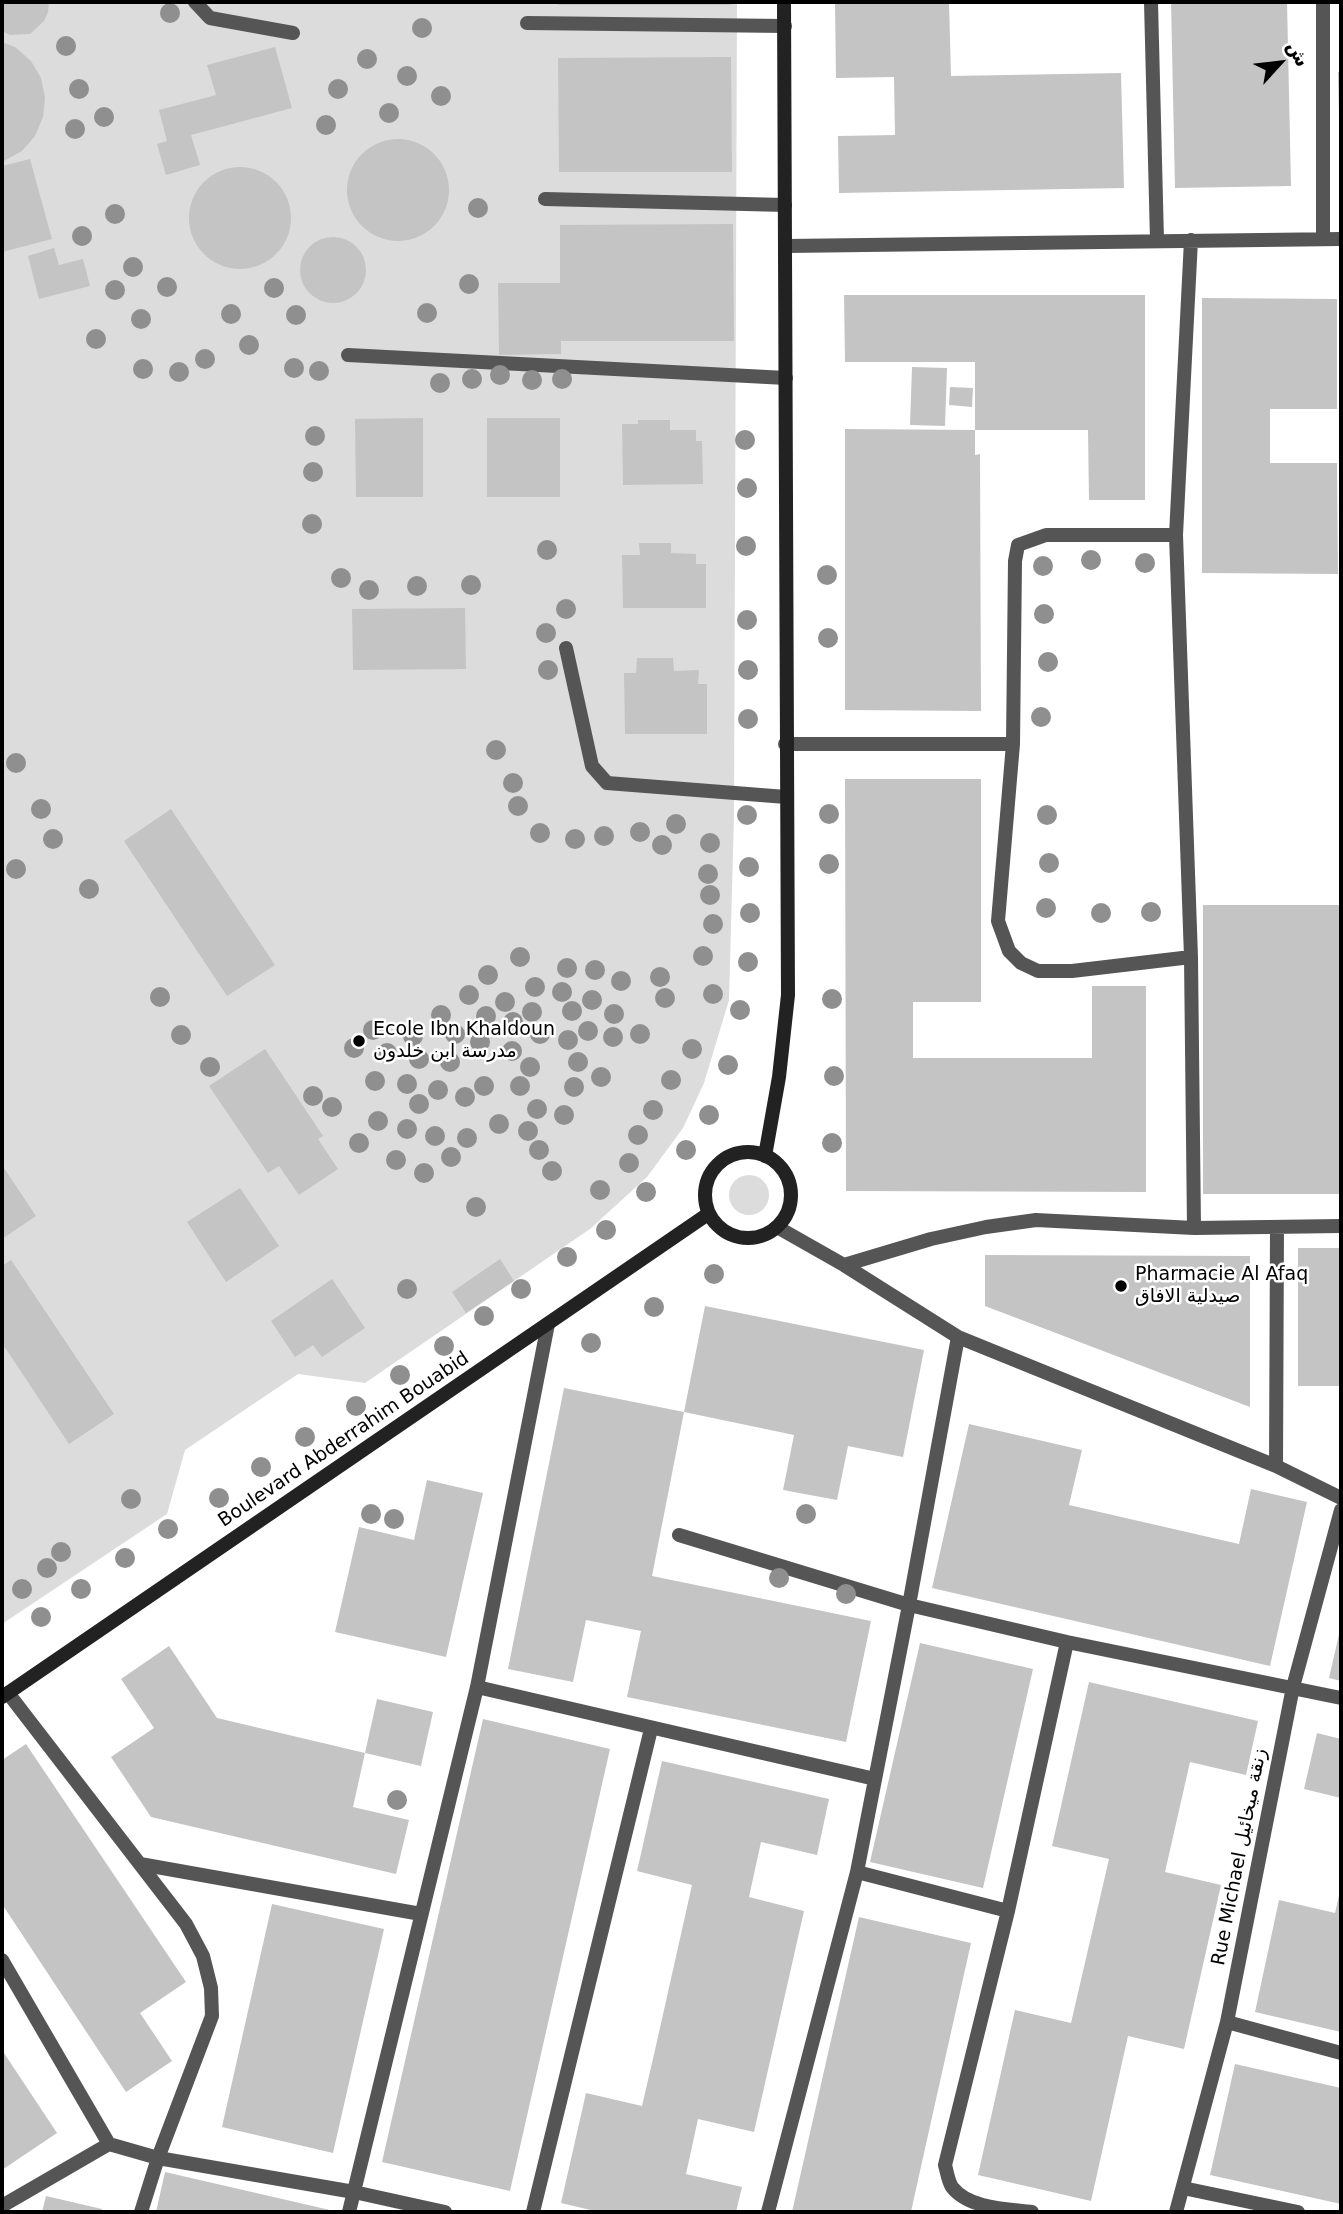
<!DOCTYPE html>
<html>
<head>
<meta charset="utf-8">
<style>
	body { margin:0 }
	#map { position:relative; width:1343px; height:2214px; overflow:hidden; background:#fff; font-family:"DejaVu Sans","Noto Naskh Arabic",sans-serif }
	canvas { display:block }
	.frame { position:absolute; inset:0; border:4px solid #000; pointer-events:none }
	.north { position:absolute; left:1245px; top:28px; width:70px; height:70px; -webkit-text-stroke:5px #fff; paint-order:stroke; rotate:63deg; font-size:19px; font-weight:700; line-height:28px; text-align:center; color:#000 }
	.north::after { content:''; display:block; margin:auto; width:24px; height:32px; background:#000; clip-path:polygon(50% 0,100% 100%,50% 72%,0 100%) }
</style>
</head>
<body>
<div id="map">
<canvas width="1343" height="2214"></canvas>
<div class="frame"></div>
<div class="north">ش</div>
</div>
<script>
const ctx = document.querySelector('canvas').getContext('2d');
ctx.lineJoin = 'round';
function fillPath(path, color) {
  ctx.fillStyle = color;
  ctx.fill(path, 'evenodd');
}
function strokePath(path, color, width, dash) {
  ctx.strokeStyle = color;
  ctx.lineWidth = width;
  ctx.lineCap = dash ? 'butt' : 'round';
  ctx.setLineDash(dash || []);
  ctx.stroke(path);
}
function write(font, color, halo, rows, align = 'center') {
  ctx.font = font + ' "DejaVu Sans","Noto Naskh Arabic",sans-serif';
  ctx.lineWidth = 5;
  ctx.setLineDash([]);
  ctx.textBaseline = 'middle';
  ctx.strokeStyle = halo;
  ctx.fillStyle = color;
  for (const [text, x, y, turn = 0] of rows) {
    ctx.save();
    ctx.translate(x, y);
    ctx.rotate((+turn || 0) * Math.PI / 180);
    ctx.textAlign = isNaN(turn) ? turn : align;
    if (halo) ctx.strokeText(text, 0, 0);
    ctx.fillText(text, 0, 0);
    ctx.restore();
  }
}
const green = new Path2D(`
	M2 2H737L734 816 729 1000 704 1083 683 1128 647 1177 590 1229 365 1383 298 1374 185 1450 167 1514 2 1624Z
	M729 1195a20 20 0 1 1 40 0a20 20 0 1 1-40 0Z`);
const building = new Path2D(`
	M2 2H49L48 12 44 21 30 34 10 35 2 31Z
	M558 2H731V5H558Z
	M835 2H949L951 76 1121 73 1124 188 839 193 838 136 895 135 894 77 836 78Z
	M1171 2H1287L1291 186 1175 188Z
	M2 42 15 47 31 61 41 78 45 98 43 117 35 136 22 151 2 162Z
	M275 47 292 108 191 135 200 165 166 175 157 144 167 141 159 110 216 95 207 65Z
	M731 57 732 172H559L558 58Z
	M1338 72H1341V119H1339Z
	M347 190a51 51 0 1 1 102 0a51 51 0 1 1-102 0Z
	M30 159 52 239 2 252V166Z
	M189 218a51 51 0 1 1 102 0a51 51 0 1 1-102 0Z
	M733 224 734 341H561V354L499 355 498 283H560V225Z
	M300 270a33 33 0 1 1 66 0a33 33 0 1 1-66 0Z
	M54 248 59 265 83 259 90 286 39 299 28 256Z
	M844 295H1145V500H1089L1088 430H975V362H845Z
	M1202 298 1337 299V409H1270V463H1337L1338 574 1202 573Z
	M912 367 947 368 945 426 910 425Z
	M950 387 973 388 972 407 949 405Z
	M423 418V497H356L355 419Z
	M487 418H560V497H487Z
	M638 420H670V430H696V441H702L703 484 623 485 622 424H638Z
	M845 429 975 430V455L980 454 981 711 845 710Z
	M639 543H671V553L696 554V564H706V608H623L622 555H640Z
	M465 608 466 669 353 670 352 609Z
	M637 658H673L674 671 699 670 698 684H707V734H625L624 673H636Z
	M845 779H981V1002H913V1058H1092V986H1146V1192L846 1191Z
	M171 809 275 965 227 996 124 841Z
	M1203 905H1341V1194H1203Z
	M265 1049 323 1136 318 1139 338 1169 299 1195 279 1166 268 1173 209 1086Z
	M2 1165 36 1216 2 1239Z
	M240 1188 279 1246 226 1282 187 1222Z
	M1298 1248H1341V1386H1298Z
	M985 1255 1250 1256V1407L985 1306Z
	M500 1259 514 1281 466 1313 452 1292Z
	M11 1260 114 1414 69 1444 2 1343V1266Z
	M332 1279 365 1328 322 1357 313 1345 295 1357 271 1321Z
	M705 1306 924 1350 903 1457 848 1446 837 1500 783 1490 794 1435 684 1412Z
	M564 1388 684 1412 652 1576 871 1621 846 1742 627 1697 641 1631 586 1620 573 1682 508 1669Z
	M969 1424 1082 1450 1069 1505 1239 1544 1251 1489 1307 1502 1270 1666 932 1588Z
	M427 1480 483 1493 446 1657 335 1632 359 1527 414 1540Z
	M1340 1630H1341V1681L1329 1678Z
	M920 1643 1033 1669 983 1888 870 1862Z
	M169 1646 217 1718 365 1753 377 1699 433 1712 421 1766 365 1753 353 1807 409 1820 396 1874 151 1817 111 1757 154 1728 121 1679Z
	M1089 1682 1258 1721 1246 1775 1190 1762 1165 1872 1221 1885 1184 2049 1128 2036 1091 2201 978 2175 1015 2010 1071 2023 1109 1859 1052 1846Z
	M483 1719 610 1749 510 2191 382 2162Z
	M1317 1733 1341 1739V1798L1304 1789Z
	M26 1744 186 1982 140 2013 172 2061 126 2092 2 1904V1760Z
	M662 1761 829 1799 817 1855 761 1842 749 1897 804 1911 754 2132 698 2119 686 2174 742 2187 736 2212H599L561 2203 586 2093 642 2106 655 2050 692 1885 637 1871Z
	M1340 1891 1341 2032 1255 2012 1279 1900 1335 1913Z
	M272 1904 384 1929 333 2153 222 2127Z
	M859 1917 971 1943 922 2162 911 2212H792Z
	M2 2050 57 2133 2 2170Z
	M1235 2064 1341 2088V2204L1210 2175Z
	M165 2172 330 2210 329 2212H156Z
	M46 2196 102 2209 101 2212H42Z`);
const lane = new Path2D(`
	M195 2 210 18 293 33`);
const street = new Path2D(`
	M1151 2 1157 240
	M1323 2V239
	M527 23 785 26
	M545 199 785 205
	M1191 240 1176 535 1191 957 1194 1228
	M786 246 1341 239
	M348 355 786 378
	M1176 535H1046L1018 545 1015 561 1013 744 998 921 1009 951 1021 963 1038 971H1072L1191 957
	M566 648 592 766 607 783 786 797
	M785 744H1013
	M777 1227 844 1265 958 1337 1276 1466 1341 1498
	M844 1265 931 1239 986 1227 1036 1220 1194 1228 1341 1226
	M1276 1466 1277 1227
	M679 1535 909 1605 1067 1642 1341 1698
	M477 1687 875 1779
	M8 1693 186 1924 203 1956 211 1988 212 2016 158 2158 141 2212
	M140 1864 421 1914
	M857 1872 1008 1911
	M2 1960 109 2144 158 2158 354 2192 445 2212
	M1227 2022 1341 2053
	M1183 2188 1298 2212
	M2 2206 109 2144
	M349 2212 477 1687 548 1324
	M533 2212 651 1729
	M768 2212 857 1872 909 1605 958 1337
	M1032 2212C1007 2209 969 2209 952 2187 948 2181 947 2172 945 2165L1008 1911 1067 1642
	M1176 2212 1227 2022 1293 1687 1341 1510`);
const secondary = new Path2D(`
	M705 1195a43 43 0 1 1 86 0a43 43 0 1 1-86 0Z
	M765 1156 779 1077 788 995 784 2
	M2 1697 708 1214`);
const trees = [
	[170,13],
	[422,28],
	[66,46],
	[367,59],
	[407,76],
	[79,89],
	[338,89],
	[441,96],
	[389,113],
	[104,117],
	[326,125],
	[75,129],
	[478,208],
	[115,214],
	[82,236],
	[133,267],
	[469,284],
	[167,287],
	[274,288],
	[115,290],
	[427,313],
	[231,314],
	[296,315],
	[141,319],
	[96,339],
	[249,345],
	[205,359],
	[294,368],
	[143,369],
	[319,371],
	[179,372],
	[500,375],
	[472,379],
	[562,379],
	[532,380],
	[440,383],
	[315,436],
	[745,440],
	[313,472],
	[747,488],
	[312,524],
	[746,546],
	[547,550],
	[1091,560],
	[1145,563],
	[1043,566],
	[827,575],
	[341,578],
	[471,585],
	[417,586],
	[369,590],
	[566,609],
	[1044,614],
	[747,620],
	[546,633],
	[828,638],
	[1048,662],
	[548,670],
	[748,670],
	[1041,717],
	[748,719],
	[496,750],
	[16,763],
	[513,783],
	[518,806],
	[41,809],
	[829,814],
	[747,815],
	[1047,815],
	[676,824],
	[640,832],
	[540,833],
	[604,836],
	[53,839],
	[575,839],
	[710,843],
	[662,845],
	[1049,863],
	[829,864],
	[749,867],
	[16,869],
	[708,874],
	[89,889],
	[710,895],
	[1046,908],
	[1151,912],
	[750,913],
	[1101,913],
	[713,924],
	[703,956],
	[520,957],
	[748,962],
	[567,968],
	[595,970],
	[488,975],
	[660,977],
	[621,981],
	[535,987],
	[562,992],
	[713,994],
	[469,995],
	[160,997],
	[665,998],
	[832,999],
	[592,1000],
	[505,1002],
	[740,1010],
	[572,1011],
	[532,1012],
	[614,1014],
	[441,1015],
	[486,1016],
	[513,1022],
	[373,1030],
	[588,1031],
	[455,1034],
	[540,1034],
	[640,1034],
	[181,1035],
	[413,1036],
	[613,1037],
	[568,1040],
	[480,1042],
	[354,1048],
	[692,1049],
	[512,1051],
	[387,1053],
	[419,1059],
	[450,1062],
	[578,1062],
	[728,1065],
	[210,1067],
	[530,1067],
	[834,1076],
	[601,1077],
	[671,1080],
	[375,1081],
	[407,1084],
	[484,1086],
	[520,1086],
	[574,1087],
	[438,1090],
	[313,1096],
	[465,1097],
	[419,1104],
	[332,1107],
	[537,1109],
	[653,1110],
	[564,1115],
	[709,1115],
	[378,1121],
	[499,1124],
	[407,1129],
	[528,1131],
	[638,1135],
	[435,1136],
	[467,1138],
	[359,1143],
	[832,1143],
	[539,1150],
	[686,1150],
	[451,1157],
	[396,1160],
	[629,1163],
	[552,1171],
	[424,1173],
	[600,1190],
	[646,1192],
	[476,1207],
	[606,1230],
	[567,1257],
	[714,1274],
	[407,1289],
	[521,1289],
	[654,1307],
	[484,1316],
	[591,1343],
	[444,1346],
	[400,1375],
	[356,1406],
	[305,1437],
	[261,1467],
	[219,1498],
	[131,1499],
	[371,1514],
	[806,1514],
	[394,1519],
	[168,1529],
	[61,1552],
	[125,1558],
	[47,1568],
	[779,1578],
	[22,1589],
	[81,1589],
	[846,1594],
	[41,1617],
	[397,1800]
];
const markers = [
	[359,1041,7,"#000"],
	[1121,1286,7,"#000"]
];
const poiNames = [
	["Ecole Ibn Khaldoun",373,1030],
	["مدرسة ابن خلدون",373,1052],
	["Pharmacie Al Afaq",1135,1275],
	["صيدلية الافاق",1135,1297]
];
const streetNames = [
	["Boulevard Abderrahim Bouabid",344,1440,-34],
	["Rue Michael زنقة ميخائيل",1240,1857,-79]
];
fillPath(green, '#dcdcdc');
fillPath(building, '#c4c4c4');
strokePath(lane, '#555', 14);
strokePath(street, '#555', 14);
strokePath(secondary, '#222', 14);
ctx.fillStyle = '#8f8f8f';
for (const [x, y] of trees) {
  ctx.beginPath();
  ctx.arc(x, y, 10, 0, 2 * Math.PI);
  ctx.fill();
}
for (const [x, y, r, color] of markers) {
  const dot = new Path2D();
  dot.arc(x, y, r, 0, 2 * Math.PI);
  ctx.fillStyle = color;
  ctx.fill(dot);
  strokePath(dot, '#fff', 2.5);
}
write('19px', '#000', '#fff', poiNames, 'left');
write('19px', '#000', '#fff', streetNames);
</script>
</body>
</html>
